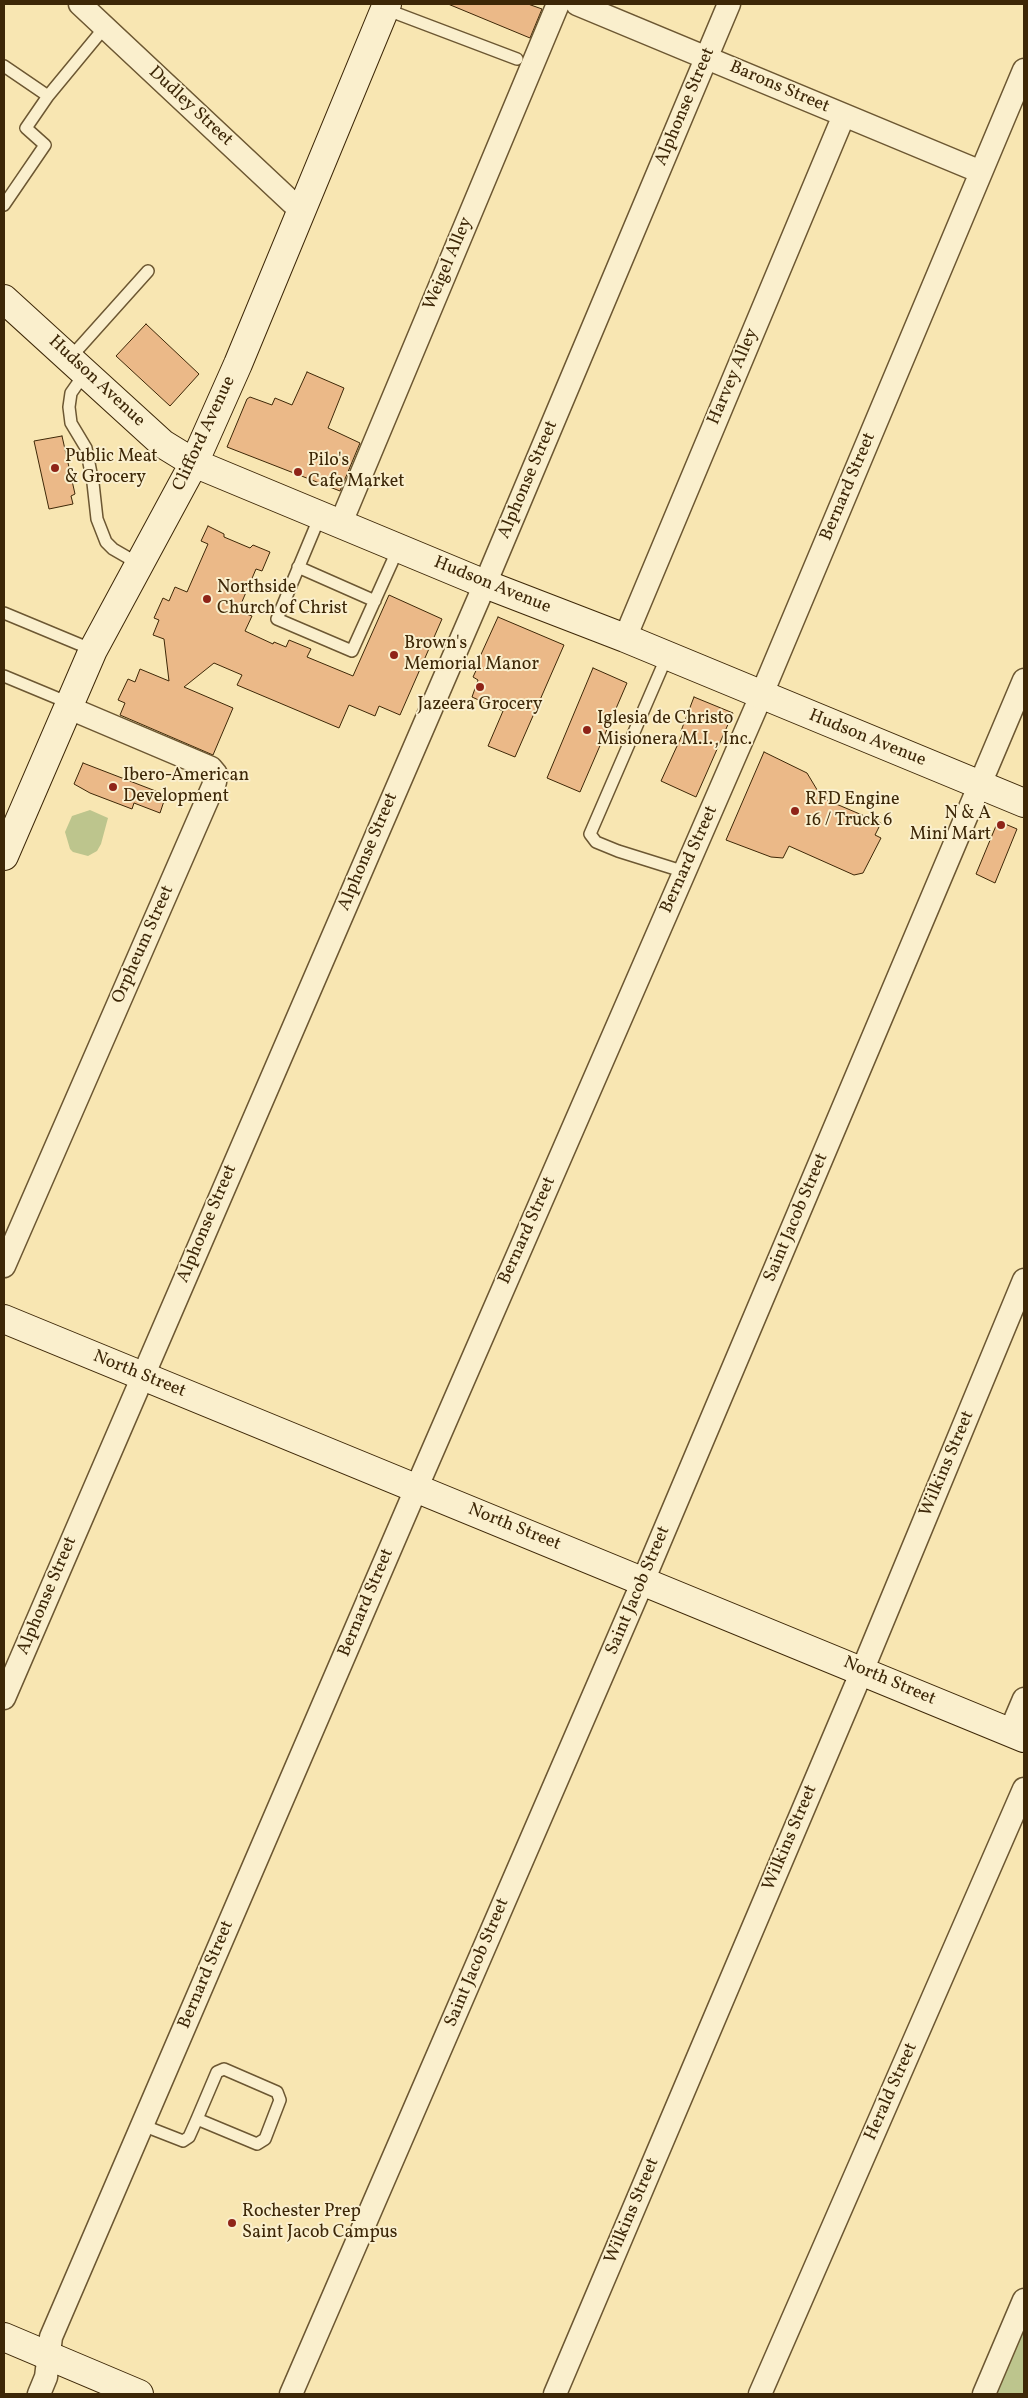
<!DOCTYPE html>
<style>
body{margin:0}
#map{position:relative;width:1028px;height:2398px;overflow:hidden;background:#f8e6b2;font-family:Vollkorn,serif}
canvas{display:block}
.frame{position:absolute;inset:0;border:5px solid #3d2707;pointer-events:none}
</style>
<div id="map">
<canvas width="1028" height="2398"></canvas>
<div class="frame"></div>
</div>
<script>
const ctx = document.querySelector('canvas').getContext('2d');
ctx.lineJoin = 'round';
function paint(path, color) { ctx.fillStyle = color; ctx.fill(path, 'evenodd'); }
const shape = rows => new Path2D(rows.map(r => 'M' + r).join(''));
function strokePath(path, color, width, dash) { ctx.strokeStyle = color; ctx.lineWidth = width; ctx.lineCap = dash ? 'butt' : 'round'; ctx.setLineDash(dash || []); ctx.stroke(path); }
function write(font, color, halo, rows, align = 'center') {
  ctx.font = font + ' Vollkorn,serif'; ctx.lineWidth = 4; ctx.setLineDash([]); ctx.textBaseline = 'middle'; ctx.strokeStyle = halo; ctx.fillStyle = color; for (const [text, x, y, turn = 0] of rows) {
    ctx.save(); ctx.translate(x, y); ctx.rotate((+turn || 0) * Math.PI / 180); ctx.textAlign = isNaN(turn) ? turn : align; if (halo) ctx.strokeText(text, 0, 0); ctx.fillText(text, 0, 0); ctx.restore();
  }
}
const green = shape([
 [90,810,108,818,101,844,97,851,88,856,73,852,70,849,65,832,72,816],
 [1024,2329,1024,2394,996,2394]
]);
const building = shape([
 [448,4,528,4,542,9,530,38,448,4],
 [146,324,199,374,170,406,116,356,146,324],
 [307,372,344,388,328,428,360,443,340,491,227,447,247,399,250,397,272,405,275,398,292,405,307,372],
 [62,436,75,494,71,496,73,504,49,509,34,441,62,436],
 [208,526,224,534,224,537,250,548,253,545,270,552,262,571,256,569,238,611,252,616,245,631,273,644,274,642,286,647,289,640,311,649,307,657,353,676,389,595,442,619,400,715,379,706,375,716,349,705,339,728,237,685,242,675,214,663,184,687,233,708,213,755,120,715,125,703,118,700,128,679,135,682,140,669,169,681,164,639,153,635,159,620,154,618,163,598,169,601,175,587,187,592,208,544,201,541,208,526],
 [498,617,564,645,515,757,488,746,503,711,472,697,478,680,473,677,480,662,478,661,498,617],
 [593,668,627,683,580,792,547,778,593,668],
 [694,697,733,713,696,797,661,781,683,733,681,731,694,697],
 [764,752,807,773,822,798,881,823,875,835,881,838,863,873,854,875,789,846,783,858,771,857,726,840,764,752],
 [83,763,166,795,160,813,134,803,132,809,90,793,74,784,83,763],
 [998,821,1017,829,995,883,976,874,998,821]
]);
const lane = shape([
 [385,9,517,59],
 [4,66,48,96],
 [4,205,45,145,26,128,48,96,105,27],
 [70,358,148,271],
 [85,373,71,393,69,407,71,423,86,448,93,483,97,519,106,542,113,549,139,564],
 [320,516,277,619,352,651,398,549],
 [298,567,375,601],
 [4,613,93,650],
 [667,656,590,834,596,842,618,851,685,872],
 [4,676,69,703],
 [142,2125,183,2141,189,2137,197,2119,217,2072,224,2069,277,2092,280,2100,265,2139,257,2144,197,2119]
]);
const street = shape([
 [80,4,301,211],
 [577,4,981,172],
 [340,525,558,4],
 [625,638,844,115],
 [4,1266,215,782,216,774,211,768,67,707],
 [4,1698,485,584,729,4],
 [1010,1732,1024,1699],
 [39,2394,46,2377,51,2337,416,1489,761,696,1024,70],
 [291,2394,643,1581,1024,680],
 [555,2394,862,1671,1024,1280],
 [760,2394,1024,1789],
 [984,2394,1024,2300]
]);
const secondary = shape([
 [4,299,163,444,194,463,485,584,625,638,1024,803],
 [4,856,93,650,194,463,238,364,387,4],
 [4,1319,1024,1738],
 [4,2337,139,2394]
]);
const markers = [
 [55,468,5,"#8f2418"],
 [298,472,5,"#8f2418"],
 [207,599,5,"#8f2418"],
 [394,655,5,"#8f2418"],
 [480,687,5,"#8f2418"],
 [587,730,5,"#8f2418"],
 [113,787,5,"#8f2418"],
 [795,811,5,"#8f2418"],
 [1001,825,5,"#8f2418"],
 [232,2223,5,"#8f2418"]
];
const streetNames = [
 ["Barons Street",779,88,23],
 ["Dudley Street",190,107,43],
 ["Alphonse Street",686,107,-67],
 ["Weigel Alley",449,264,-67],
 ["Harvey Alley",734,377,-67],
 ["Hudson Avenue",96,382,43],
 ["Clifford Avenue",205,434,-65],
 ["Alphonse Street",529,480,-67],
 ["Bernard Street",849,487,-67],
 ["Hudson Avenue",492,586,22],
 ["Hudson Avenue",867,739,22],
 ["Alphonse Street",369,852,-67],
 ["Bernard Street",690,860,-66],
 ["Orpheum Street",144,945,-66],
 ["Saint Jacob Street",797,1218,-67],
 ["Alphonse Street",208,1224,-67],
 ["Bernard Street",528,1231,-66],
 ["North Street",139,1375,22],
 ["Wilkins Street",948,1464,-67],
 ["North Street",514,1528,22],
 ["Saint Jacob Street",639,1591,-67],
 ["Alphonse Street",48,1596,-67],
 ["Bernard Street",367,1603,-67],
 ["North Street",889,1682,23],
 ["Wilkins Street",791,1838,-67],
 ["Saint Jacob Street",478,1963,-67],
 ["Bernard Street",207,1975,-67],
 ["Herald Street",892,2092,-66],
 ["Wilkins Street",633,2211,-67]
];
const poiNames = [
 ["Public Meat",65,458],
 ["& Grocery",65,479],
 ["Pilo's",308,462],
 ["Cafe Market",308,483],
 ["Northside",217,589],
 ["Church of Christ",217,610],
 ["Brown's",404,645],
 ["Memorial Manor",404,666],
 ["Jazeera Grocery",480,706,"center"],
 ["Iglesia de Christo",597,720],
 ["Misionera M.I., Inc.",597,741],
 ["Ibero-American",123,777],
 ["Development",123,798],
 ["RFD Engine",805,801],
 ["16 / Truck 6",805,822],
 ["N & A",991,815,"right"],
 ["Mini Mart",991,836,"right"],
 ["Rochester Prep",242,2213],
 ["Saint Jacob Campus",242,2234]
];
paint(green, '#bdc58d');
paint(building, '#ebb988');
strokePath(building, '#3d2707', 1);
strokePath(lane, '#6c5732', 14);
strokePath(street, '#6c5732', 25);
strokePath(secondary, '#3d2707', 30);
strokePath(lane, '#faefcd', 11);
strokePath(street, '#faefcd', 22);
strokePath(secondary, '#faefcd', 28);
for (const [x, y, r, color] of markers) { const dot = new Path2D(); dot.arc(x, y, r, 0, 2 * Math.PI); ctx.fillStyle = color; ctx.fill(dot); strokePath(dot, '#faefcd', 2); }
write('18px', '#3d2707', '#faefcd', streetNames);
write('18px', '#3d2707', '#faefcd', poiNames, 'left');
</script>
